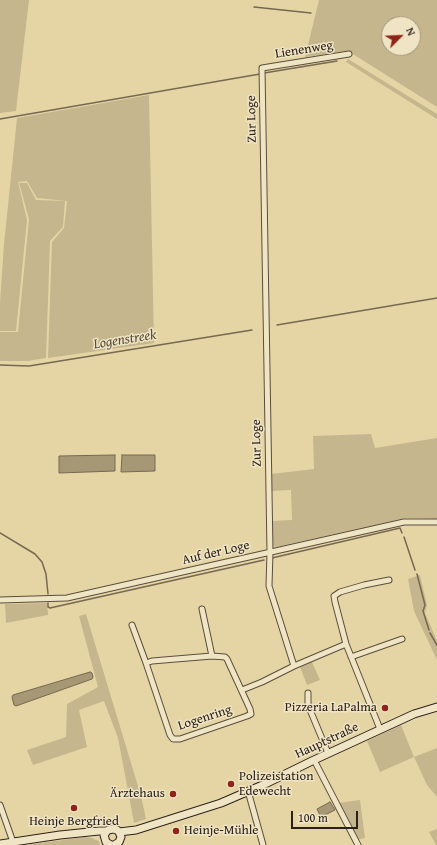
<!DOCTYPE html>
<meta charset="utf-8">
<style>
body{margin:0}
#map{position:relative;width:437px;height:845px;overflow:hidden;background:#e6d5a4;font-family:"Gentium Book Plus",serif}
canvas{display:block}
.north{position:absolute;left:381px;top:16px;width:40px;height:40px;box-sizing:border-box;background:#efe4c4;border:1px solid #a19680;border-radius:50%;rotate:66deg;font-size:11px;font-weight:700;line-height:16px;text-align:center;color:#2c211a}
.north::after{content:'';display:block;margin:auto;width:14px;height:18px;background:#8f2418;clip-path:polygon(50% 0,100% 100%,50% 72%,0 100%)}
.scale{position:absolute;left:291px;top:811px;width:67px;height:18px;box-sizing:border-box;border:2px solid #2c211a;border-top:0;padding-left:5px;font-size:12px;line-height:14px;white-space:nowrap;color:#2c211a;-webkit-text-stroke:3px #efe4c4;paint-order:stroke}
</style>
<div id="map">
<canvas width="437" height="845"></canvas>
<div class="north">N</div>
<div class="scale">100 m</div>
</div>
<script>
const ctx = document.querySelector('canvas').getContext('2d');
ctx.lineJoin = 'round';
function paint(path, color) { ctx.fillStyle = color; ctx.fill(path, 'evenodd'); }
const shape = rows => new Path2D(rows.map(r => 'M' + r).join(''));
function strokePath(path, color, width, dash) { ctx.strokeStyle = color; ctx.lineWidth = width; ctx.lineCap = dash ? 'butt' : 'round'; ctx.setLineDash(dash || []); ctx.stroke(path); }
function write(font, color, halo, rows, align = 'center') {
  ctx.font = font + ' "Gentium Book Plus",serif'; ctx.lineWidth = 3; ctx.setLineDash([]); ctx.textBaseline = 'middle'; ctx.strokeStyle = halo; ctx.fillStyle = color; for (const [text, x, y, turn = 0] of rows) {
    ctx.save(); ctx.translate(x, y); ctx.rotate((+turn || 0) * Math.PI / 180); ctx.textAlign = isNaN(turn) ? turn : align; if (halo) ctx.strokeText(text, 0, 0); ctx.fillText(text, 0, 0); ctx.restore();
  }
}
const green = shape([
 [0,0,29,0,16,111,0,113],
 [319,0,437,0,437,107,348,51,305,57],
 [389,24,413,24,413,48,389,48],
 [348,59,437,114,437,119,346,62],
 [149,95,154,343,48,358,52,242,64,228,67,201,37,198,27,181,18,182,27,220,16,331,0,331,0,302,4,244,17,118],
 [19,183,27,183,36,200,65,201,63,227,50,241,46,358,28,361,0,361,0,332,18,332,29,219],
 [371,434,375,448,437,438,437,519,406,518,276,547,273,546,272,521,292,520,291,490,271,491,271,474,314,469,313,436],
 [420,575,427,605,425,613,437,641,437,660,414,611,408,579],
 [47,603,48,615,6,623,5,604],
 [86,614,141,796,146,819,134,823,118,738,104,701,79,710,87,747,33,765,27,750,66,737,67,704,98,687,79,616],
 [312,662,320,680,307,685,300,667],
 [401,725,414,757,437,748,437,797,427,785,414,757,380,772,367,741],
 [360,800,365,838,357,840,338,803],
 [437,829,437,845,436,845,429,832],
 [85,837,92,838,96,840,99,841,100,845,26,845]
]);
const water = shape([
 [115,455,115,471,59,473,59,456,115,455],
 [122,455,155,455,155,471,121,472,122,455],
 [90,672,92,673,93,677,92,679,16,706,14,705,12,697,13,695,90,672],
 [330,802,335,810,321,817,317,809,330,802]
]);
const stream = shape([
 [254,7,311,13],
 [264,73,337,61],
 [0,119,260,74],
 [277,325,437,298],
 [0,365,29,366,252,330],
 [0,533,35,554,42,562,46,574,48,594],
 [404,537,415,570],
 [272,558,400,528,402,533],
 [417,574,425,605,423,611,429,630],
 [48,603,48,607,50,608,264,560],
 [430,633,437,645]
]);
const street = shape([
 [0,600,67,598,404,522,437,522],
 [202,609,212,656],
 [132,625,146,663],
 [346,644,335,602,334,596,340,592,364,585,389,580],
 [212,656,225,657,227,659,250,709,251,714,247,716,180,739,173,739,170,735,146,663,152,661,212,656],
 [351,657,402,639],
 [294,666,269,586,270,552,262,68,349,54],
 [242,690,262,682,294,666,346,644,380,729],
 [308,693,308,705,328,753],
 [314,760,358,845],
 [248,791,263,845],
 [0,805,13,842]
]);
const secondary = shape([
 [119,832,136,830,221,803,265,784,314,760,414,714,437,707],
 [0,844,60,835,99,831,106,831],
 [111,845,106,842,104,835,108,830,113,829,117,830,119,832,121,837,119,842,114,845]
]);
const markers = [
 [385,708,4,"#8f2418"],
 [231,784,4,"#8f2418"],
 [173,794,4,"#8f2418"],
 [74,808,4,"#8f2418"],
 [176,831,4,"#8f2418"]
];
const streetNames = [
 ["Lienenweg",304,50,-9],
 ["Zur Loge",252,119,-91],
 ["Zur Loge",257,443,-91],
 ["Auf der Loge",216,553,-13],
 ["Logenring",205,718,-18],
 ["Hauptstraße",327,741,-25]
];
const poiNames = [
 ["Pizzeria LaPalma",377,708],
 ["Polizeistation",239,777,"left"],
 ["Edewecht",239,792,"left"],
 ["Ärztehaus",165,794],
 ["Heinje Bergfried",74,822,"center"],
 ["Heinje-Mühle",184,831,"left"]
];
const waterNames = [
 ["Logenstreek",125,340,-9]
];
paint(green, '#c6b68d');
paint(water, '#a79875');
strokePath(water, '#766851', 1);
strokePath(stream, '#766851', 1.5);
strokePath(street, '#5a4e3c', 7);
strokePath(secondary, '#2c211a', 9);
strokePath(street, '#efe4c4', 5);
strokePath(secondary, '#efe4c4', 7);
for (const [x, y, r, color] of markers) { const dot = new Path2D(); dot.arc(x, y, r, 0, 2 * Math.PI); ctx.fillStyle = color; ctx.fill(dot); strokePath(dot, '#efe4c4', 1.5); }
write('13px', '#2c211a', '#efe4c4', streetNames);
write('13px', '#2c211a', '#efe4c4', poiNames, 'right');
write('italic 14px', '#574b3a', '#efe4c4', waterNames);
</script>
